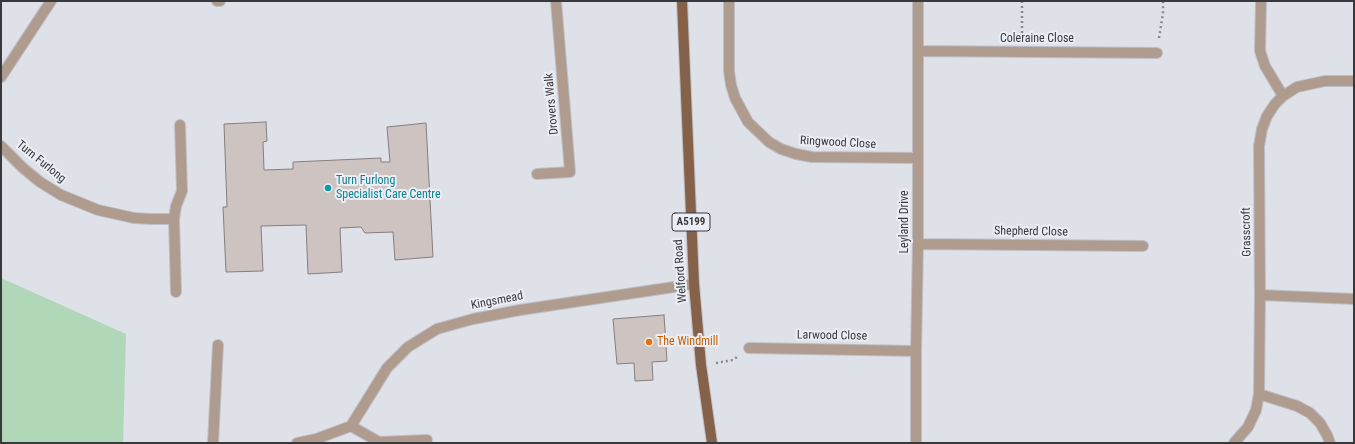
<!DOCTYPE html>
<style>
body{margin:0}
#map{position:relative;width:1355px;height:444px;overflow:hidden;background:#dfe1e8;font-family:"Roboto Condensed",sans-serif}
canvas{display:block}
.frame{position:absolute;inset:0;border:2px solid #38393c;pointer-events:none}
</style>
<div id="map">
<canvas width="1355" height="444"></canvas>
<div class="frame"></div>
</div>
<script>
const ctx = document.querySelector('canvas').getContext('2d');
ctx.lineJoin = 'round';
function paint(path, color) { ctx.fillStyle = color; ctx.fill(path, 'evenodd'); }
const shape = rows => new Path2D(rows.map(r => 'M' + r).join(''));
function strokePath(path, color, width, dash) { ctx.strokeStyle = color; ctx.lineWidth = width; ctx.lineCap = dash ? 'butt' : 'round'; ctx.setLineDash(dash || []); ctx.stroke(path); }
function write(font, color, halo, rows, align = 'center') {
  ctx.font = font + ' "Roboto Condensed",sans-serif'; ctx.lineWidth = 4; ctx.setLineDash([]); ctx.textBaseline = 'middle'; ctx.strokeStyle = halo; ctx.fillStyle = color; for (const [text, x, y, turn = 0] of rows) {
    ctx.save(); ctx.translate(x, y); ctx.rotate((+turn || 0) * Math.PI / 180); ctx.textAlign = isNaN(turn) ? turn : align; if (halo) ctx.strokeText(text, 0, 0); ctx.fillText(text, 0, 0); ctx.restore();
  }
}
const green = shape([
 [1,278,126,334,123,443,1,443]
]);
const building = shape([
 [266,122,267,141,263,142,264,170,293,169,293,162,381,158,381,162,390,162,387,127,426,123,433,257,395,260,393,232,365,233,361,227,340,228,342,272,308,274,306,225,261,226,263,271,226,272,223,207,227,207,224,124,266,122],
 [664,315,667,361,652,362,653,380,635,381,634,363,617,364,613,319,664,315]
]);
const path = shape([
 [1022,1,1022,36],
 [1159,38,1163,13,1163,1],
 [716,363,733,360,737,357]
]);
const lane = shape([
 [134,218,151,219,174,219],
 [176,292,174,219,176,206,182,191,180,125]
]);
const street = shape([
 [217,1,220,1],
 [729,1,729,71,731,85,735,98,748,122,769,142,781,149,796,154,812,157,918,158],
 [1261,1,1260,51,1265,66,1283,96],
 [918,51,1157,53],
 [1,77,51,1],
 [1,146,23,168,40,182,61,195,98,210,134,218],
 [537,174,570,172,556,1],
 [918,244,1143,246],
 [1260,295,1354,299],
 [749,348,916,351],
 [1259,394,1297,406,1310,413,1320,423,1327,435,1330,443],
 [351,426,379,442,427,440],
 [213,443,218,345],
 [297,443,316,439,351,426,387,368,408,347,437,329,473,319,520,310,694,284],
 [916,443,916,351,918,244,918,1],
 [1234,443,1248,427,1256,410,1259,394,1260,295,1259,146,1262,129,1267,116,1275,104,1283,96,1297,87,1325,81,1354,81]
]);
const primary = shape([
 [682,1,694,284,701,365,712,443]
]);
const markers = [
 [328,188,4,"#0f9aa8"],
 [649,342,4,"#e8710a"]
];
const shields = [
 [691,222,38]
];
const shieldNames = [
 ["A5199",691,222]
];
const streetNames = [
 ["Coleraine Close",1037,39],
 ["Drovers Walk",552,104,-95],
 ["Ringwood Close",838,143,3],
 ["Turn Furlong",41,162,39],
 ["Leyland Drive",905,222,-90],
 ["Shepherd Close",1031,232,1],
 ["Grasscroft",1247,232,-91],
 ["Welford Road",681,271,-94],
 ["Kingsmead",497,301,-11],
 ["Larwood Close",832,336,1]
];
const cultureNames = [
 ["Turn Furlong",336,181],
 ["Specialist Care Centre",336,195]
];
const foodNames = [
 ["The Windmill",657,342]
];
paint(green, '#b0d7b7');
paint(building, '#cdc4c2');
strokePath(building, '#867d7c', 1);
strokePath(lane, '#bebfc6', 12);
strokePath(street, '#bebfc6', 12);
strokePath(primary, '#bebfc6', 12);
strokePath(path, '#898a8f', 2.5, [2, 3]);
strokePath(lane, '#b09b8f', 10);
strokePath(street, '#b09b8f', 10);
strokePath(primary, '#85614a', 10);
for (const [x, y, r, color] of markers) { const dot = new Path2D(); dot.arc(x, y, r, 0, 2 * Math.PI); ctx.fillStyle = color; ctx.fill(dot); strokePath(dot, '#eceef6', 1.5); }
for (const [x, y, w] of shields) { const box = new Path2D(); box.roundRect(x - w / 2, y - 9, w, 18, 3); ctx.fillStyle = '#eceef6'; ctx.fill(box); strokePath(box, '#38393c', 1); }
write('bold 11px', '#38393c', null, shieldNames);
write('12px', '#38393c', '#eceef6', streetNames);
write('12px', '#0d838f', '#eceef6', cultureNames, 'left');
write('12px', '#c56008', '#eceef6', foodNames, 'left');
</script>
